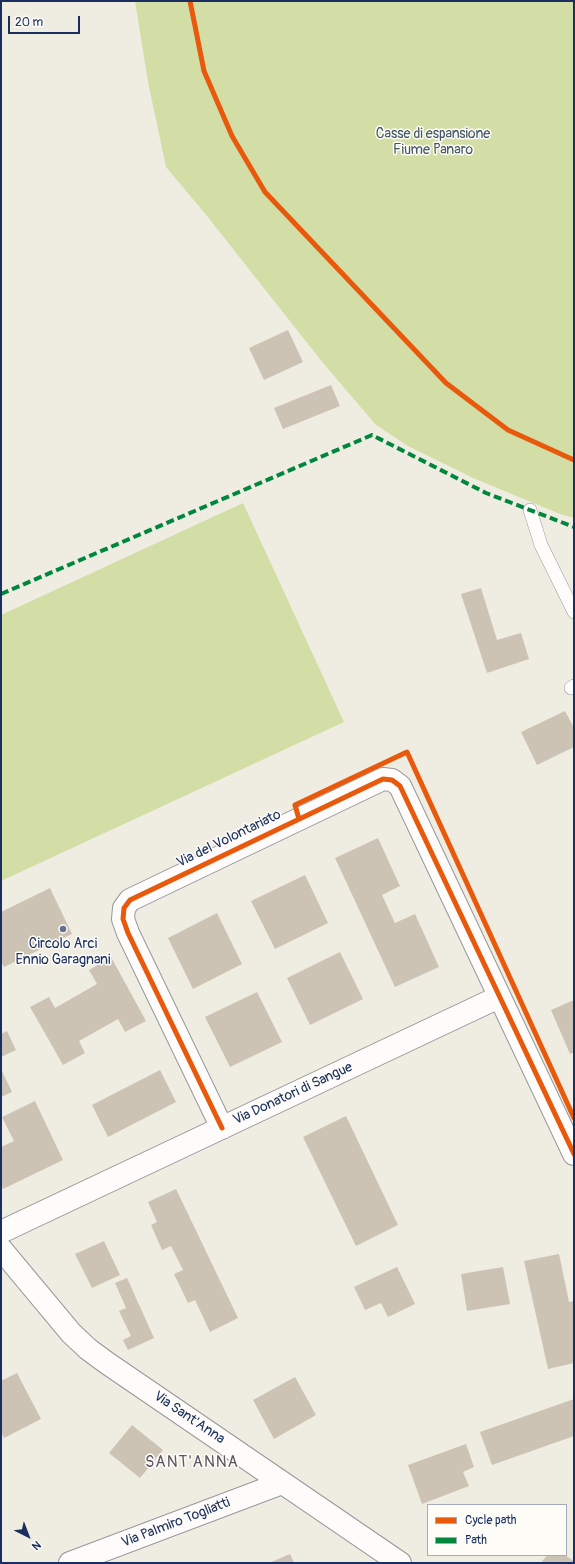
<!DOCTYPE html>
<style>
body{margin:0}
#map{position:relative;width:575px;height:1564px;overflow:hidden;background:#efece2;font-family:Pangolin,sans-serif}
canvas{display:block}
.frame{position:absolute;inset:0;border:2px solid #1b2f5e;pointer-events:none}
.legend{position:absolute;left:427px;top:1504px;width:140px;height:52px;box-sizing:border-box;background:#fdfcf7;border:1px solid #a3aaba;margin:0;padding:5px 7px;list-style:none;font-size:12px;color:#1b2f5e}
.legend li{display:flex;align-items:center;gap:8px;height:20px}
.legend b{width:20px;border:1px solid #a3aaba}
.north{position:absolute;left:8px;top:1516px;width:40px;height:40px;-webkit-text-stroke:3px #fdfcf7;paint-order:stroke;rotate:138deg;font-size:11px;font-weight:700;line-height:16px;text-align:center;color:#1b2f5e}
.north::after{content:'';display:block;margin:auto;width:14px;height:18px;background:#1b2f5e;clip-path:polygon(50% 0,100% 100%,50% 72%,0 100%)}
.scale{position:absolute;left:8px;top:16px;width:72px;height:18px;box-sizing:border-box;border:2px solid #1b2f5e;border-top:0;padding-left:5px;font-size:12px;line-height:14px;white-space:nowrap;color:#1b2f5e;-webkit-text-stroke:3px #fdfcf7;paint-order:stroke}
</style>
<div id="map">
<canvas width="575" height="1564"></canvas>
<div class="frame"></div>
<ul class="legend">
<li><b style="height:5px;background:#e8590c"></b>Cycle path</li>
<li><b style="height:5px;background:#00873e"></b>Path</li>
</ul>
<div class="north">N</div>
<div class="scale">20 m</div>
</div>
<script>
const ctx = document.querySelector('canvas').getContext('2d');
ctx.lineJoin = 'round';
function paint(path, color) { ctx.fillStyle = color; ctx.fill(path, 'evenodd'); }
const shape = rows => new Path2D(rows.map(r => 'M' + r).join(''));
function strokePath(path, color, width, dash) { ctx.strokeStyle = color; ctx.lineWidth = width; ctx.lineCap = dash ? 'butt' : 'round'; ctx.setLineDash(dash || []); ctx.stroke(path); }
function write(font, color, halo, rows, align = 'center') {
  ctx.font = font + ' Pangolin,sans-serif'; ctx.lineWidth = 3; ctx.setLineDash([]); ctx.textBaseline = 'middle'; ctx.strokeStyle = halo; ctx.fillStyle = color; for (const [text, x, y, turn = 0] of rows) {
    ctx.save(); ctx.translate(x, y); ctx.rotate((+turn || 0) * Math.PI / 180); ctx.textAlign = isNaN(turn) ? turn : align; if (halo) ctx.strokeText(text, 0, 0); ctx.fillText(text, 0, 0); ctx.restore();
  }
}
const green = shape([
 [135,1,574,1,574,518,560,514,473,478,408,446,376,425,323,363,207,216,166,167,148,82],
 [243,503,344,722,1,881,1,615]
]);
const building = shape([
 [288,330,303,362,264,380,249,348],
 [331,385,340,406,283,429,274,408],
 [481,588,497,640,521,633,529,659,487,673,461,594],
 [565,711,574,728,574,747,537,765,521,732],
 [378,838,400,886,382,895,395,923,415,914,439,967,395,987,335,858],
 [305,875,328,923,275,949,251,901],
 [50,888,72,934,4,967,1,962,1,912],
 [217,913,242,964,193,989,168,938],
 [340,952,363,999,310,1025,287,978],
 [111,957,146,1021,125,1032,118,1019,79,1041,85,1053,63,1065,30,1007,49,997,55,1008,97,984,89,970],
 [257,992,282,1042,230,1067,205,1017],
 [574,1000,574,1052,570,1054,551,1010],
 [7,1031,16,1050,1,1057,1,1034],
 [1,1069,12,1092,1,1097],
 [160,1070,176,1102,108,1137,92,1105],
 [35,1101,63,1160,3,1189,1,1184,1,1147,14,1141,2,1117],
 [346,1116,398,1225,356,1246,303,1137],
 [176,1189,238,1318,210,1332,195,1300,188,1303,174,1274,183,1270,171,1246,162,1250,151,1225,157,1222,148,1202],
 [104,1241,120,1275,92,1288,75,1254],
 [559,1254,569,1302,574,1301,574,1363,548,1369,524,1261],
 [397,1267,415,1304,388,1317,381,1303,365,1310,354,1287],
 [503,1267,510,1304,467,1311,461,1274],
 [127,1278,154,1338,128,1350,123,1340,131,1336,119,1311,126,1308,115,1283],
 [17,1373,41,1419,4,1438,1,1432,1,1381],
 [295,1377,316,1415,274,1439,253,1400],
 [574,1399,574,1436,492,1465,480,1432],
 [132,1425,163,1450,140,1478,109,1453],
 [466,1444,474,1467,463,1472,469,1486,422,1504,408,1465],
 [290,1554,294,1563,269,1563],
 [547,1555,565,1555,574,1561,574,1563,541,1563]
]);
const service = shape([
 [530,510,541,545,574,612],
 [571,688,574,686]
]);
const minor = shape([
 [222,1128,128,933,123,919,124,908,130,900,383,779,392,780,400,786,574,1154],
 [1,1232,499,997],
 [1,1249,71,1333,88,1349,107,1363,400,1563],
 [70,1563,282,1483]
]);
const quiet = shape([
 [1,594,372,435,486,493,574,527]
]);
const cycleway = shape([
 [190,1,204,71,232,136,265,192,446,383,508,430,574,460],
 [299,819,295,805,407,752,574,1118],
 [222,1128,128,933,123,919,124,908,130,900,383,779,392,780,400,786,574,1154]
]);
const markers = [
 [63,929,4,"#65718c"]
];
const parkNames = [
 ["Casse di espansione",433,134],
 ["Fiume Panaro",433,150]
];
const streetNames = [
 ["Via del Volontariato",229,839,-26],
 ["Via Donatori di Sangue",293,1094,-25],
 ["Via Sant'Anna",189,1418,34],
 ["Via Palmiro Togliatti",176,1523,-21]
];
const poiNames = [
 ["Circolo Arci",63,944],
 ["Ennio Garagnani",63,960]
];
const quarterNames = [
 ["SANT'ANNA",192,1463]
];
paint(green, '#d3dea7');
paint(building, '#cdc3b5');
strokePath(service, '#96989a', 14);
strokePath(minor, '#96989a', 24);
strokePath(service, '#fdfcfb', 13);
strokePath(minor, '#fdfcfb', 22);
strokePath(quiet, '#00873e', 4, [8, 4]);
strokePath(cycleway, '#e8590c', 5);
for (const [x, y, r, color] of markers) { const dot = new Path2D(); dot.arc(x, y, r, 0, 2 * Math.PI); ctx.fillStyle = color; ctx.fill(dot); strokePath(dot, '#fdfcf7', 1.5); }
write('14px', '#435864', '#fdfcf7', parkNames);
write('14px', '#1b2f5e', '#fdfcf7', streetNames);
write('14px', '#1b2f5e', '#fdfcf7', poiNames);
ctx.letterSpacing = '1px';
write('16px', '#5b5864', '#fdfcf7', quarterNames);
ctx.letterSpacing = '0px';
</script>
